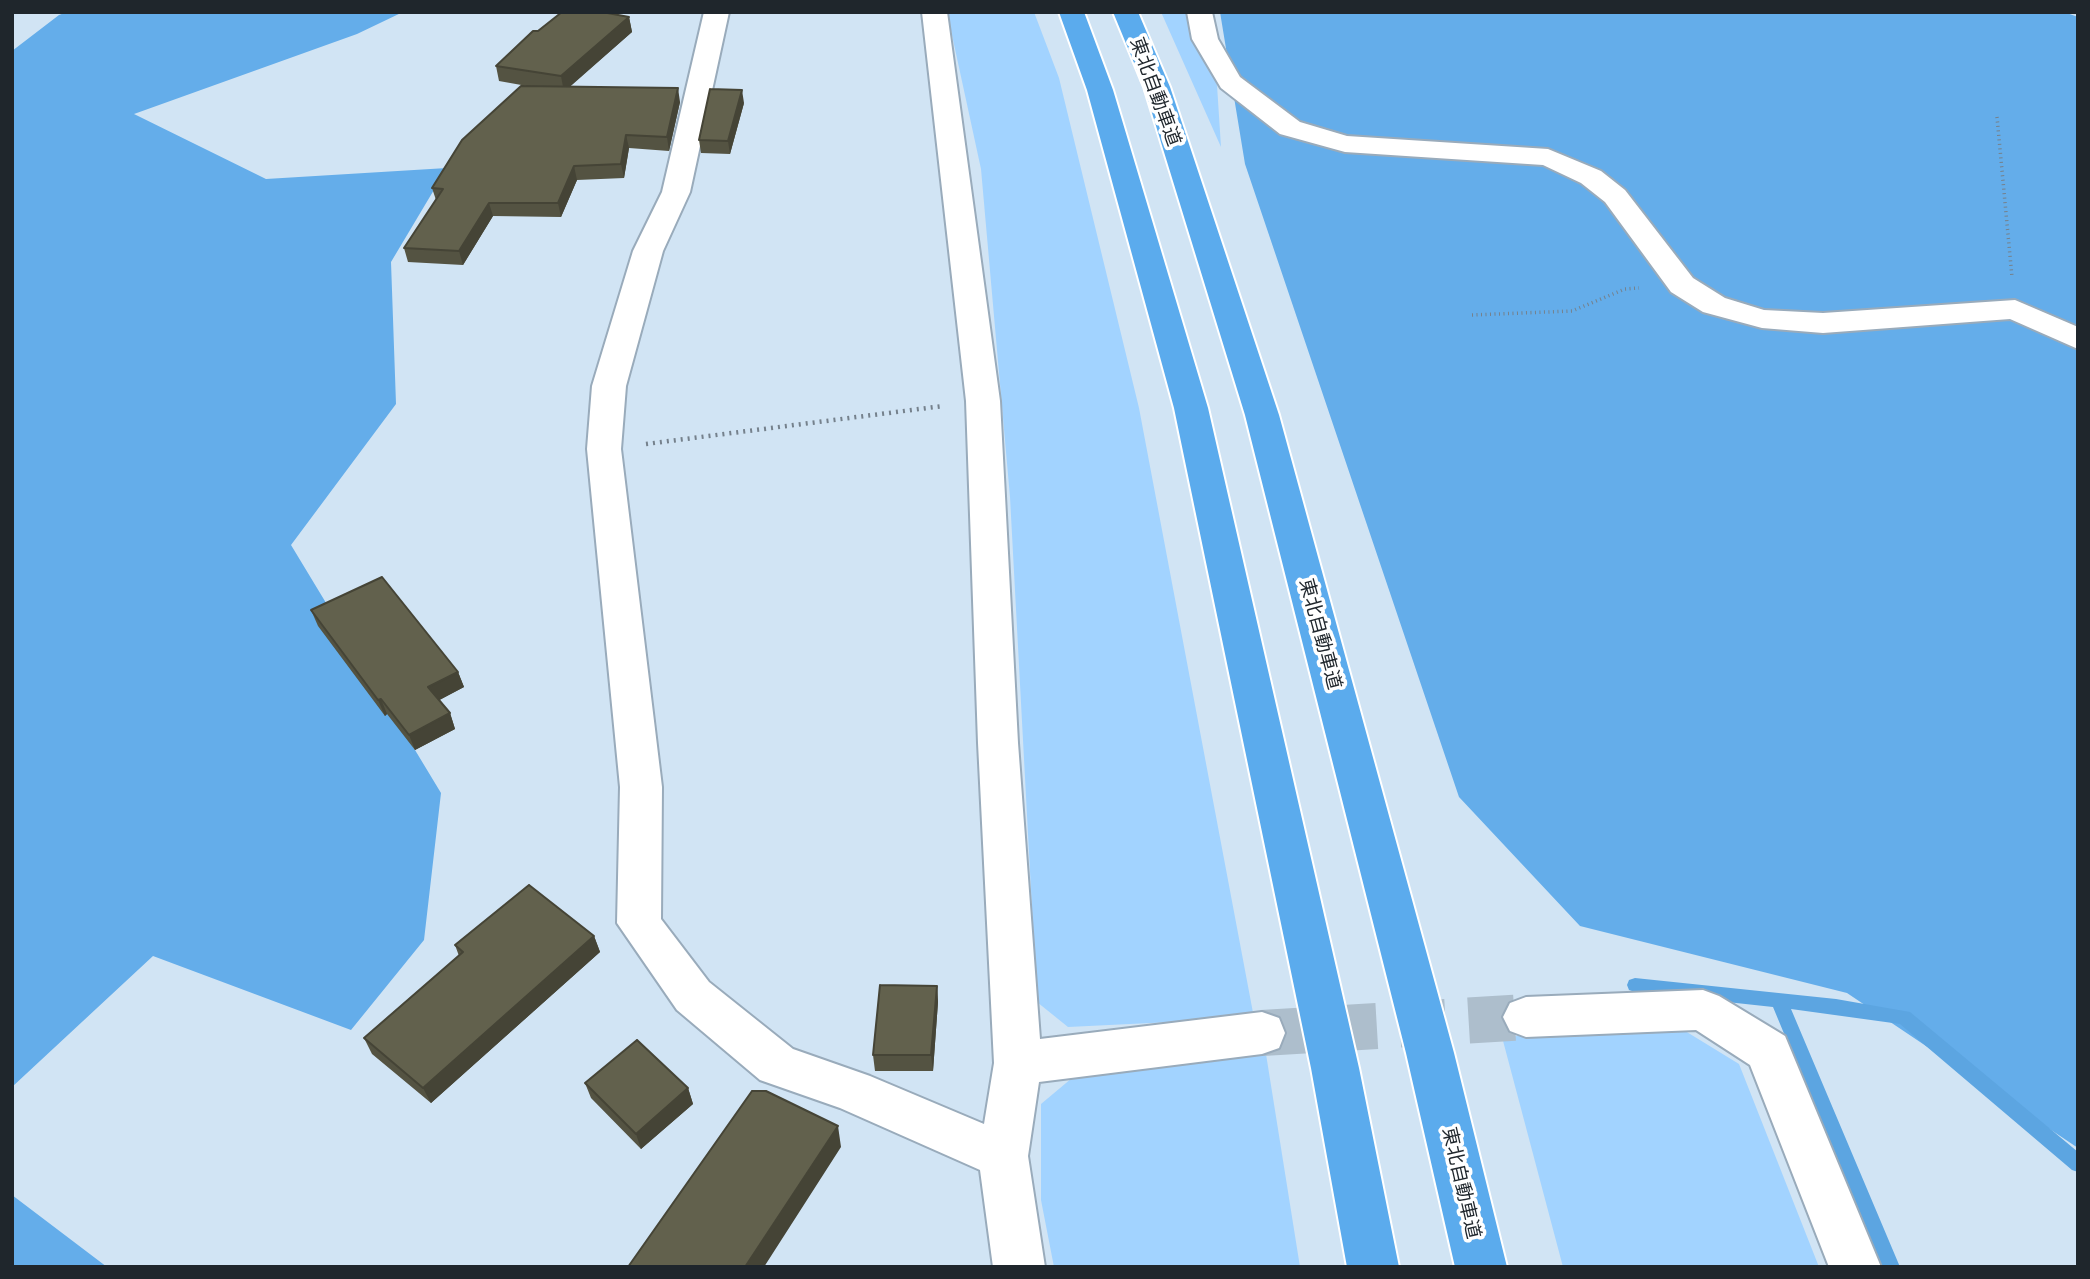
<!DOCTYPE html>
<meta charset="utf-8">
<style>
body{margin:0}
#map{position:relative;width:2090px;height:1279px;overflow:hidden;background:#d1e4f4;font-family:Cabin,sans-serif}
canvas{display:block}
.frame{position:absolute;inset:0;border:14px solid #1f262c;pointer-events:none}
</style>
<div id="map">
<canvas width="2090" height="1279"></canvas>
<div class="frame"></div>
</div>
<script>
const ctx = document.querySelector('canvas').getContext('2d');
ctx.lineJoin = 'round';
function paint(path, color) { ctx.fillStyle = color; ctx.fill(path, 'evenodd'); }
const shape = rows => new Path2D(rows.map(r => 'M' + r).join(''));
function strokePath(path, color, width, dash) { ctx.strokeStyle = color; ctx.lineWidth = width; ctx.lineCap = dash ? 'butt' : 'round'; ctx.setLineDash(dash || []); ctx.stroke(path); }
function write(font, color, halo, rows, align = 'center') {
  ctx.font = font + ' Cabin,"Noto Sans JP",sans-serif'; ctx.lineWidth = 7; ctx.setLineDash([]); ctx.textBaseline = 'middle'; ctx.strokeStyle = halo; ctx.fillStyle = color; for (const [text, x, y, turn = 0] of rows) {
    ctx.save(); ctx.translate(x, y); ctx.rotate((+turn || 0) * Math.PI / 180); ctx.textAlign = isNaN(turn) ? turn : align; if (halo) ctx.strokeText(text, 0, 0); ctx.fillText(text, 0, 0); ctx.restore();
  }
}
const green = shape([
 [947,12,1034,12,1059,78,1139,408,1254,1018,1068,1027,1037,1002,1010,497,981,169],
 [1161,12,1189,12,1217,85,1221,147],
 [1677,1026,1739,1064,1819,1267,1563,1267,1502,1037],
 [1266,1054,1300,1267,1054,1267,1041,1200,1041,1104,1078,1073]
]);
const forest = shape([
 [67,12,403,12,357,34,134,114,266,179,447,168,391,262,396,404,291,545,441,793,424,940,351,1030,153,956,12,1087,12,51,59,15],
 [1220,12,2064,12,2078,17,2078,1148,1847,993,1580,926,1459,797,1245,164],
 [12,1195,107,1267,12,1267]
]);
const stream = shape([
 [1635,978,1836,999,1910,1012,2078,1152,2078,1172,2072,1170,1900,1024,1791,1009,1900,1267,1881,1267,1773,1007,1635,992,1629,990,1627,985,1629,980,1635,978]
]);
const streetTunnel = shape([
 [1262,1033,1526,1017]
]);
const pathFar1 = shape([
 [1997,117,2012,277],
 [1472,315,1572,311,1625,289,1639,288]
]);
const path = shape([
 [646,444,943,406]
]);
const street = shape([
 [704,12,729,12,690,192,663,251,626,386,621,449,662,787,661,919,709,982,793,1049,870,1076,984,1124,994,1063,978,743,966,401,922,12,947,12,1000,401,1018,743,1040,1039,1262,1012,1279,1018,1285,1033,1279,1048,1262,1054,1039,1082,1028,1156,1045,1267,993,1267,980,1170,840,1108,760,1080,677,1010,617,923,620,787,587,449,592,386,633,251,662,192,704,12],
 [1187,12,1212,12,1218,39,1240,77,1300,122,1347,136,1548,149,1601,171,1625,190,1693,278,1725,298,1764,310,1823,313,2015,300,2078,327,2078,349,2010,319,1823,333,1762,328,1703,312,1671,292,1605,202,1581,183,1543,165,1345,152,1280,134,1221,88,1192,39,1187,12],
 [1703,990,1719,996,1785,1036,1881,1267,1829,1267,1750,1065,1696,1030,1526,1037,1510,1031,1503,1017,1510,1003,1526,997,1703,990]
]);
const highway = shape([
 [1059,12,1084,12,1113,90,1208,408,1359,1068,1399,1267,1347,1267,1311,1068,1174,408,1087,90,1059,12],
 [1113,12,1138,12,1170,87,1279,415,1454,1053,1507,1267,1455,1267,1406,1053,1245,415,1144,87,1113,12]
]);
const wall = shape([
 [629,17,632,32,570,86,680,102,669,151,629,148,624,178,577,180,561,217,493,216,463,265,408,262,404,248,436,200,432,188,527,86,499,81,496,66,538,31],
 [744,103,730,154,701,153,699,140],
 [311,610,458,672,464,687,439,700,450,713,455,729,415,750,387,714,385,716,318,626],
 [594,936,600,952,431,1103,372,1054,364,1038,459,956,455,945],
 [937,986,938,1002,933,1071,875,1071,873,1055],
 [585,1083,688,1088,693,1104,641,1149,591,1098]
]);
const shadedWall = shape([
 [629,17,632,32,564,92,561,76],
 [678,88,680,102,669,151,667,137],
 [742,90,744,103,730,154,728,141],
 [626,135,629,148,624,178,621,164],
 [574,166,577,180,561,217,558,203],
 [489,203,493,216,463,265,459,251],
 [458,672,464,687,434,703,428,687],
 [381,699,387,714,385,716,378,700],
 [450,713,455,729,415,750,409,735],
 [594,936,600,952,431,1103,423,1088],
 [937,986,938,1002,933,1071,931,1055],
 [688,1088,693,1104,641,1149,636,1134],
 [838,1126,841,1147,764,1267,745,1267]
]);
const building = shape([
 [562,12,602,12,629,17,561,76,496,66,533,31,538,31,562,12],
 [521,86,678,88,667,137,626,135,621,164,574,166,558,203,489,203,459,251,404,248,443,189,432,188,462,140,521,86],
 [710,89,742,90,728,141,699,140,710,89],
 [382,577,458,672,428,687,450,713,409,735,381,699,378,700,311,610,382,577],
 [529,885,594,936,423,1088,364,1038,463,952,455,945,529,885],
 [880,985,937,986,931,1055,873,1055,880,985],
 [637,1040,688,1088,636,1134,585,1083,637,1040],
 [752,1091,766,1091,838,1126,745,1267,628,1267,752,1091]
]);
const streetNames = [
 ["東北自動車道",1155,92,70],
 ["東北自動車道",1320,634,75],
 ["東北自動車道",1461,1183,77]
];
paint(green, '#a2d3ff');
paint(forest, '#64adea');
paint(stream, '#5ca5e1');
strokePath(streetTunnel, '#adbecc', 46, [46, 23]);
strokePath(street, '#99abbb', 4);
strokePath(highway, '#fff', 4);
strokePath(pathFar1, '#75818c', 3.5, [1, 3.5]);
strokePath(path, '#75818c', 4.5, [2, 5]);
paint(street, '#fff');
paint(highway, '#5babed');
paint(wall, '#545342');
paint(shadedWall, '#454436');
paint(building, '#62614d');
strokePath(building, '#454436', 2);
write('19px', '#1f262c', '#fff', streetNames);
</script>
